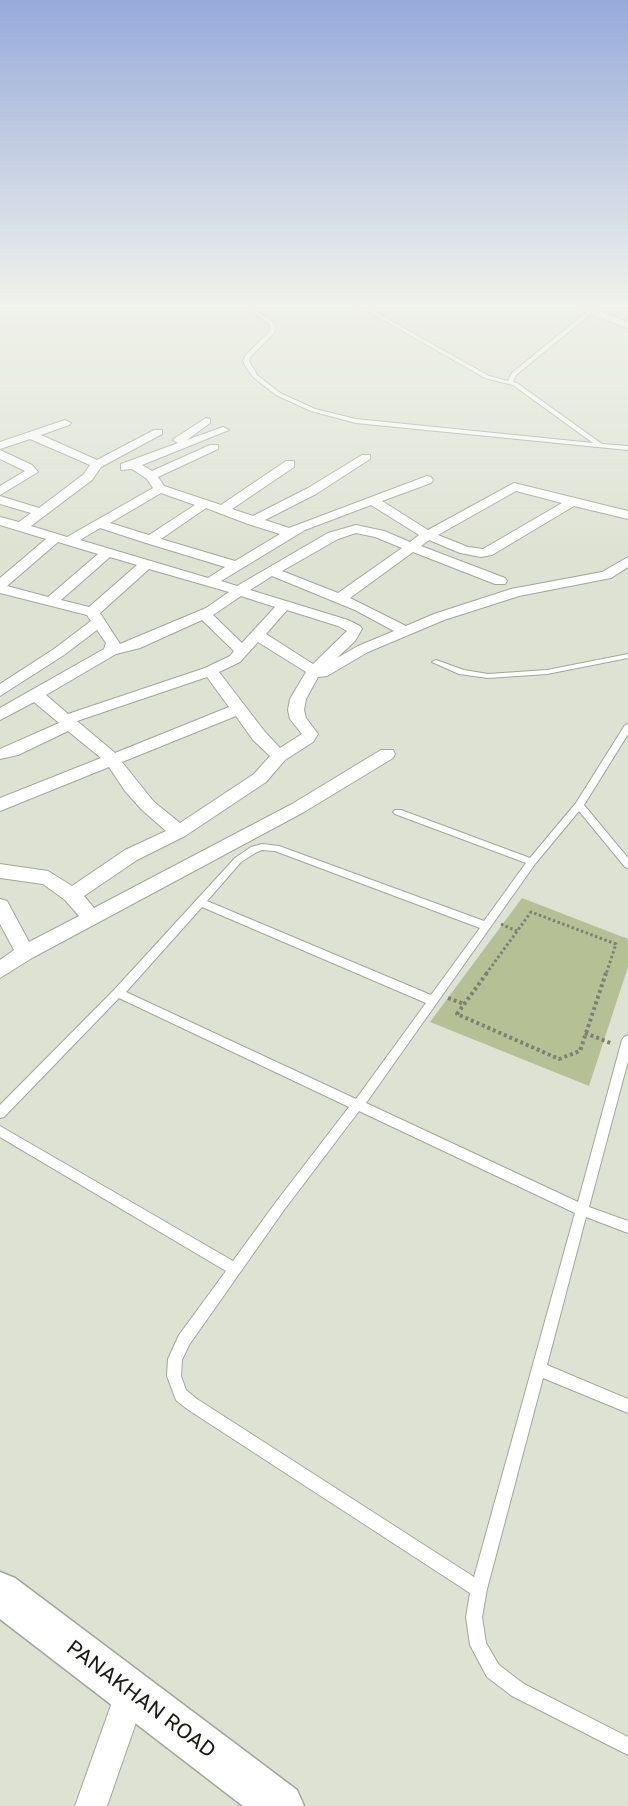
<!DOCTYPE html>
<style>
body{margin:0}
canvas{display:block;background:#dee2d3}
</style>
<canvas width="628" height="1806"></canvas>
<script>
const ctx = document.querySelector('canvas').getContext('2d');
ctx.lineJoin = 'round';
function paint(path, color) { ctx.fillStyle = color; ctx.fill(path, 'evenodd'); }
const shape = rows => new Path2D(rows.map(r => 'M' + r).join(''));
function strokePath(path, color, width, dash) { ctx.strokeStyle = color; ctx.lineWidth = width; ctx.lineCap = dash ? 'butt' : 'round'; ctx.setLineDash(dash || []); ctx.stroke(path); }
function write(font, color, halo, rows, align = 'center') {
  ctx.font = font + ' "Golos Text",sans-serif'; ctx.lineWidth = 4.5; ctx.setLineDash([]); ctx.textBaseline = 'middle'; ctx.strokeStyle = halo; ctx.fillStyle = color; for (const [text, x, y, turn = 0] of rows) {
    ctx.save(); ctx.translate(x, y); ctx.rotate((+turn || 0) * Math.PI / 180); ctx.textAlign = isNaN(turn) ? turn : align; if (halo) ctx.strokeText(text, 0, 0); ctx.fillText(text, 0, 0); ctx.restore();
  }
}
const green = shape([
 [522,898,628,939,628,967,589,1086,430,1022]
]);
const pathFar1 = shape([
 [501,924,517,931],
 [486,974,531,912,616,944,606,974]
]);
const path = shape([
 [487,973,457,1014,559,1059,580,1051,606,973],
 [448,998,464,1004],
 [585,1033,613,1044]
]);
const lane = shape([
 [240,302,245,302,276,325,274,333,251,356,249,361,257,375,280,393,315,409,356,419,593,443,513,385,485,378,352,302,357,302,489,376,508,381,512,373,589,310,593,310,593,312,516,375,513,382,517,383,602,444,628,446,628,450,356,423,311,411,276,395,253,377,246,367,243,361,246,355,269,332,270,325,240,302],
 [628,654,628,658,547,674,488,678,459,674,432,662,436,660,464,670,488,674,547,670,628,654],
 [628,724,628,734,584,805,628,858,628,868,625,867,579,811,535,864,366,1103,578,1202,622,1040,624,1037,628,1035,628,1061,589,1207,628,1221,628,1233,586,1217,547,1365,628,1399,628,1413,543,1378,487,1589,482,1617,486,1643,499,1665,524,1684,628,1737,628,1755,512,1696,487,1677,470,1645,466,1617,470,1593,187,1409,176,1400,167,1376,168,1359,179,1335,226,1271,0,1137,0,1126,233,1261,276,1202,349,1107,119,998,4,1117,0,1118,0,1105,114,990,235,858,251,847,262,844,279,846,484,921,526,863,395,814,393,812,395,810,401,810,530,858,576,803,625,725,628,724],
 [262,850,275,851,480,928,431,995,207,901,241,862,257,852,262,850],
 [202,907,426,1003,356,1099,126,992,202,907],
 [359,1111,575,1213,474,1577,197,1399,186,1390,181,1376,182,1360,189,1345,284,1210,359,1111]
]);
const street = shape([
 [572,302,583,302,594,309,628,322,628,328,588,313,572,302],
 [206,418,210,419,210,423,187,440,223,427,229,430,142,465,152,471,210,445,218,445,218,449,158,477,164,486,221,505,286,461,294,461,294,467,232,509,253,516,308,488,362,455,370,455,370,459,316,494,265,520,289,528,427,476,431,477,433,480,431,483,382,501,428,530,514,483,628,511,628,519,574,506,492,555,481,557,460,553,429,540,421,546,505,578,507,581,505,584,495,584,413,552,350,598,406,626,434,614,511,589,602,572,628,557,628,567,611,578,519,596,444,620,368,652,327,676,318,677,306,699,304,710,306,718,318,734,313,742,285,760,266,782,185,836,137,860,84,896,94,908,292,804,381,750,393,750,395,754,393,758,304,812,32,958,0,978,0,960,14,950,0,924,0,899,7,901,29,942,79,916,65,900,43,884,0,878,0,864,48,871,72,886,125,850,166,831,142,810,125,791,109,767,0,811,0,798,101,758,68,731,18,755,0,759,0,749,59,723,34,702,0,720,0,708,104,649,106,643,97,630,64,655,0,696,0,684,54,649,91,621,87,615,0,593,0,578,46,539,0,525,0,517,19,522,31,513,0,504,0,496,39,508,84,474,90,465,30,439,0,449,0,442,65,420,71,423,69,425,41,435,97,460,154,430,162,430,162,434,101,467,92,480,31,526,67,537,153,488,147,479,132,469,121,470,121,464,178,443,173,440,175,438,206,418],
 [516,491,562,503,483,549,468,547,438,535,516,491],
 [161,493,195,505,149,535,110,523,161,493],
 [371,505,419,535,410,542,384,531,356,525,328,533,237,586,221,581,305,530,371,505],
 [206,508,248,524,280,534,235,561,161,539,206,508],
 [100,528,146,543,225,567,208,578,80,540,100,528],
 [356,533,375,537,402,548,338,593,282,571,338,539,356,533],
 [58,542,98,554,48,597,7,586,58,542],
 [110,557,137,565,89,607,61,600,110,557],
 [149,569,229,592,206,608,120,644,100,613,149,569],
 [272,576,355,610,394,631,358,646,337,658,355,641,362,629,360,626,348,620,250,590,272,576],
 [241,596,275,607,242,643,213,615,241,596],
 [287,610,338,626,347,631,313,664,266,634,287,610],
 [202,620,234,651,230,656,205,668,68,714,46,695,116,654,140,648,202,620],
 [258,642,306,672,290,699,288,710,290,719,302,734,280,748,265,732,219,672,240,662,258,642],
 [207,677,229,707,115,753,77,721,207,677],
 [236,716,253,740,270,756,254,774,180,823,154,802,122,762,236,716],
 [0,450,32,465,38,472,0,495,0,486,25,471,0,459,0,450],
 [131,1675,142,1680,147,1691,107,1806,75,1806,120,1680,131,1675]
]);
const secondary = shape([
 [0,1572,15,1578,297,1790,304,1806,243,1806,0,1619,0,1572]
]);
const nearStreetnames = [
 ["PANAKHAN ROAD",141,1699,37]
];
paint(green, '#b5c195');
strokePath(lane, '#a2a698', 2);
strokePath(street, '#a2a698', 2);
strokePath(secondary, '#a2a698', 3);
strokePath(pathFar1, '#7d8075', 3, [2.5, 2.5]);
strokePath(path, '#7d8075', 4, [3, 3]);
paint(lane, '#fff');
paint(street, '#fff');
paint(secondary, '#fff');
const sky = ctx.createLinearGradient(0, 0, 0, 554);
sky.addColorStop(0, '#97aad9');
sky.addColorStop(0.55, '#f0f2eb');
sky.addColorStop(1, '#f0f2eb00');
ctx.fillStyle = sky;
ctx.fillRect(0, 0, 628, 554);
write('21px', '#191b15', '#fff', nearStreetnames);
</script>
